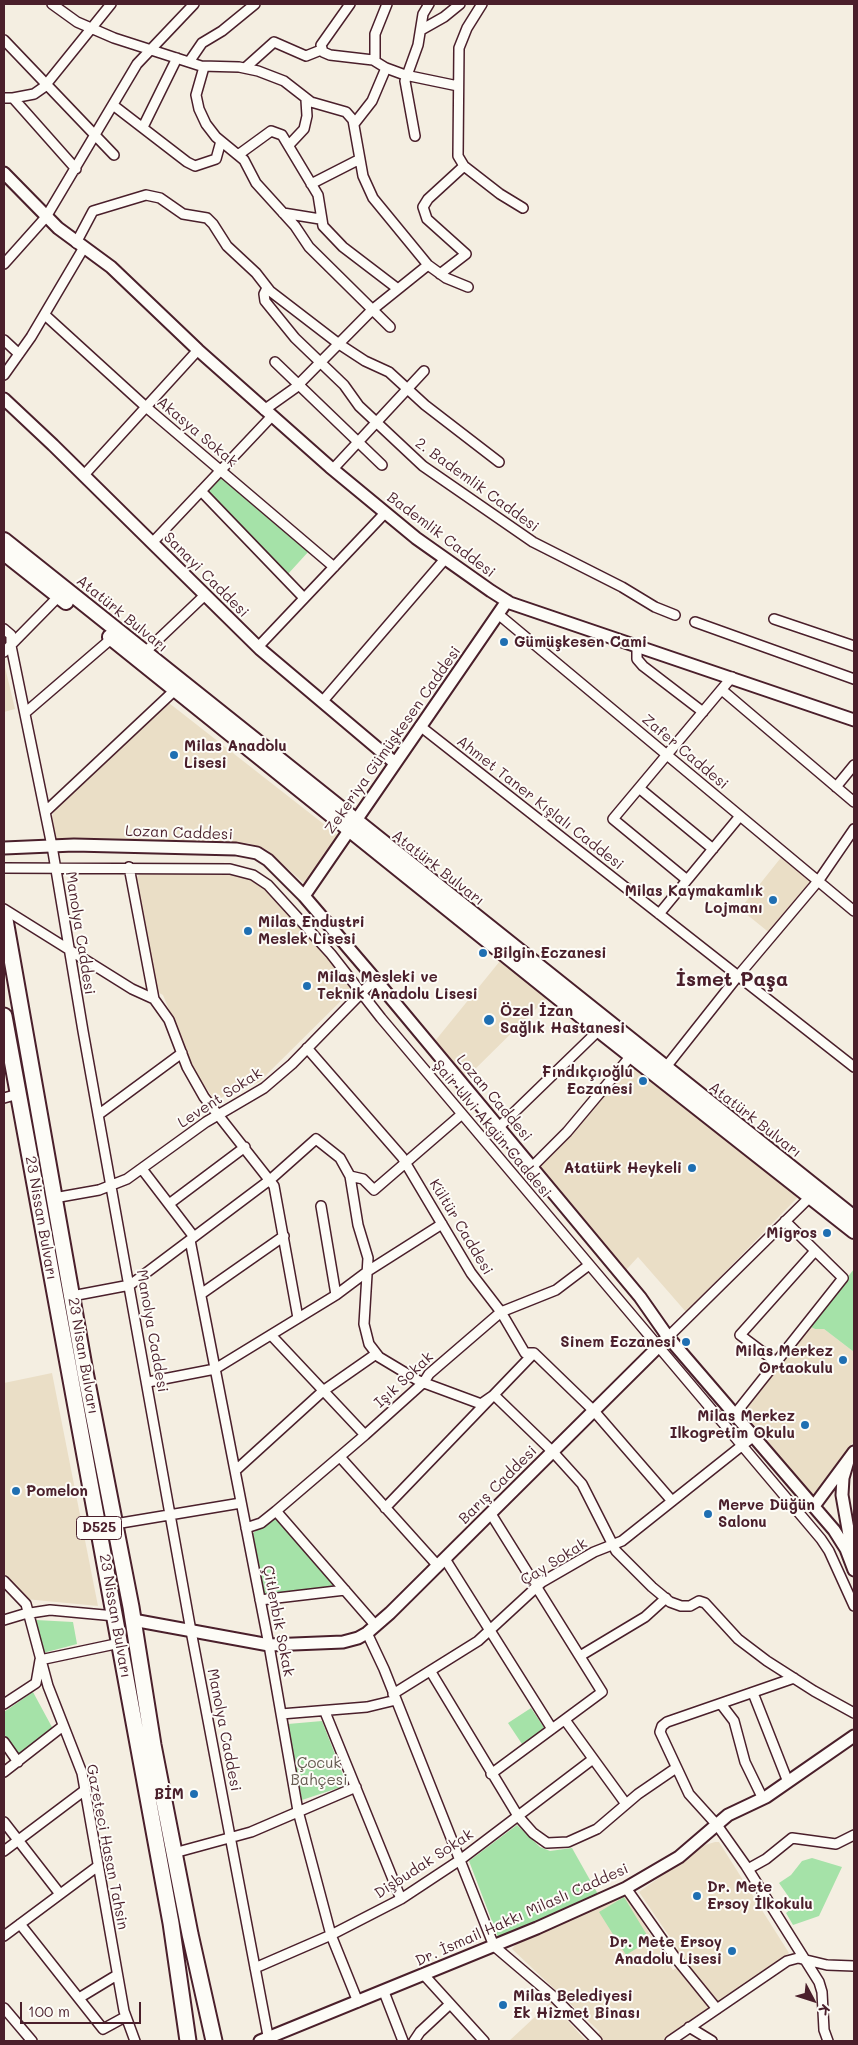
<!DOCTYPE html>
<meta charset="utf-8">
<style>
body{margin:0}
#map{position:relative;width:858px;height:2045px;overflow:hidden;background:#f4eee1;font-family:Mali,sans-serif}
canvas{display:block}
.frame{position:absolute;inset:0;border:5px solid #4a1f2b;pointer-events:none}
.north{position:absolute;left:788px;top:1975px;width:50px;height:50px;-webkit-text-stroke:4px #fdfcf7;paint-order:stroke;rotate:130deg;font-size:14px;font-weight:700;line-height:20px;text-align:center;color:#4a1f2b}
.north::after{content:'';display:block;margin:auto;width:18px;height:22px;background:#4a1f2b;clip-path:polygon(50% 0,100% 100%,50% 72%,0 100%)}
.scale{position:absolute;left:20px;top:2002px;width:121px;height:22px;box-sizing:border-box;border:2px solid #4a1f2b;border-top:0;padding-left:6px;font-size:15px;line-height:18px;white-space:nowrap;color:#4a1f2b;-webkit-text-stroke:4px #fdfcf7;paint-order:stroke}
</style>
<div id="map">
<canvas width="858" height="2045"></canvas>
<div class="frame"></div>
<div class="north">K</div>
<div class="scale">100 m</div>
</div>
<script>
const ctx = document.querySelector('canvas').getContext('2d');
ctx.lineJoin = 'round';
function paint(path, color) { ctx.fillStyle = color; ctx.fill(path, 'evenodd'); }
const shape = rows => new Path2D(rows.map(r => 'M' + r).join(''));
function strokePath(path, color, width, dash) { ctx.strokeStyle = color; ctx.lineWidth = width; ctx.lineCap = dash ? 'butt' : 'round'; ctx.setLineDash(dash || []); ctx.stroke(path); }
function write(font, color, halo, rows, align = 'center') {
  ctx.font = font + ' Mali,sans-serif'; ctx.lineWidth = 4; ctx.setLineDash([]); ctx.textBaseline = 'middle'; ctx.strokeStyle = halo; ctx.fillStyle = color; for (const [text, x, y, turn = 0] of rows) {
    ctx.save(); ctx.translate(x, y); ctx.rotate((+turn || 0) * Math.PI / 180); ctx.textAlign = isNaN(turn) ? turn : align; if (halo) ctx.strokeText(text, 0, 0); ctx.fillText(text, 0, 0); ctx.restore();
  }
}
const built = shape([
 [4,663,15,709,4,712],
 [169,703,339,836,306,885,267,850,248,843,56,840,52,816,57,806],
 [783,855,815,880,771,934,740,909],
 [142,872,224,873,248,877,266,888,275,898,344,975,353,989,259,1082,215,1100,195,1073,163,995,157,992,134,880],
 [500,961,547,998,466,1078,435,1041],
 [631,1063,799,1196,686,1312,638,1257,626,1270,540,1165,577,1128],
 [809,1326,815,1329,824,1329,854,1352,854,1441,813,1496,742,1410],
 [52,1373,98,1606,25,1599,4,1577,4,1383],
 [715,1842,719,1842,789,1953,717,2004,675,1953,678,1949,639,1892,705,1845],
 [625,1895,673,1970,678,1967,711,2006,665,2041,602,2041,597,2035,600,2032,512,1949,516,1944],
 [551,2002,586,2041,509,2041]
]);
const green = shape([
 [220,477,309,551,288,574,207,491],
 [854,1269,854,1352,824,1329,815,1329,809,1326],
 [275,1517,335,1586,264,1595,253,1533],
 [36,1620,73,1622,77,1644,43,1653],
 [33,1692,53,1729,19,1755,4,1734,4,1712],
 [531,1708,545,1729,522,1744,508,1723],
 [322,1721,347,1785,302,1800,288,1724],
 [517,1825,540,1847,550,1851,572,1848,599,1896,498,1937,469,1861],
 [812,1858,842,1867,819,1916,793,1925,786,1913,795,1906,779,1883,791,1875,802,1861],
 [624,1897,650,1940,626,1955,599,1912]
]);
const minor = shape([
 [52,4,77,22,114,38,201,66,239,67,258,71,284,81,311,102,346,112,353,120,363,176,373,198,428,265,446,278,468,287],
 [350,4,321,45,323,52,330,55,373,60,386,68,405,75,458,86],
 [482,4,467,28,459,48,458,156,464,166,500,194,523,208],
 [421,30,444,17,460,4],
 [4,40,114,155],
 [375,61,375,34,387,4],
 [189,62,202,43,222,31,255,4],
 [204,67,196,95,199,109,206,124,216,137,244,160,256,183,295,226,309,247,390,327],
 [245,68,274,42,306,56,321,50],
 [4,98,13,98,76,169],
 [13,98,34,94,44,87,111,4],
 [113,105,187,162,195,166,216,159,221,141],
 [354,124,372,101,386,68],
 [143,127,177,58],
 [415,136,405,81,418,45,423,14,429,4],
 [289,145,304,129,307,116,306,100],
 [238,155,271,131,282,135,318,195,323,226,343,247,398,289],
 [311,184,360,159],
 [283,213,320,219],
 [76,243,93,211,146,195,160,198,183,214,207,218,213,224,227,246,256,273,270,291,339,344,365,361,389,372,425,405,499,462],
 [4,264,46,217,137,64,194,4],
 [440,274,466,254,427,219,423,207,428,199,464,166],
 [267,288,264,294,265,301,295,338,344,385,359,406,423,466,533,542,622,587,655,607,675,615],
 [45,315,146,407,334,567],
 [4,340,19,354],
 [275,362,382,465],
 [4,375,31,337,83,249],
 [264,410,295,388,372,310,428,265],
 [333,469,424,371],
 [84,475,198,350],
 [201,491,304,598],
 [152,543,272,416],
 [498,614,854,911],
 [774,619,854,646],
 [695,622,854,679],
 [4,629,11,635,11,646,52,846,83,1031,191,1631,269,2041],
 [637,646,637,659,643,666,703,712],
 [258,647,385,513],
 [4,652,59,596],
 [144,653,205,595],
 [722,690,854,802],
 [322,702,445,559],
 [25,713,111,639],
 [420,726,854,1067],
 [836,787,854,765],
 [639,788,713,849],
 [45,812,175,690],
 [129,867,154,999,169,1020,187,1067,204,1097,274,1186,298,1318],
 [4,868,230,869,253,875,268,885,331,954,381,1018,821,1539,829,1551,854,1606],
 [687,880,613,819,732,677],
 [4,909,132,989,154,999],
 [659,914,740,816],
 [307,1048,402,1157,471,1273,501,1312,525,1353,534,1353,594,1411,672,1501],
 [662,1072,738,976,819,880,854,829],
 [4,1098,18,1094],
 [98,1115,182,1053],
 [499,1127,599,1030],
 [532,1167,567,1132,635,1051],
 [142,1169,194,1237],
 [350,1176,363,1179,374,1190,462,1114],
 [54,1198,99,1190,127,1179,206,1122,264,1088,292,1064,375,979],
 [169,1204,245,1147],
 [321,1206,336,1295],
 [190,1240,269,1645,298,1811,331,1935,358,2002],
 [201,1294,284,1236],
 [72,1296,130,1285,271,1179,316,1139,340,1158,350,1176,358,1225,368,1258,364,1324,369,1344,379,1357,419,1381,481,1404,494,1395,553,1452,582,1484,616,1551,652,1587,670,1602,681,1606,690,1606,699,1601,705,1603,738,1639,767,1661,814,1691,854,1713],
 [271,1335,365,1435],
 [668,1337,814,1193],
 [776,1362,740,1335,815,1251],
 [148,1382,215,1369,336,1295,368,1271,442,1224],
 [735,1414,843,1278,785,1221],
 [340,1457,438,1566],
 [235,1471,323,1391,376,1354],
 [385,1508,534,1353],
 [276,1511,376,1626],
 [115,1524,241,1503],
 [246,1528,261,1523,276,1511,365,1435,424,1382,429,1374,501,1312,556,1290,589,1265],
 [445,1559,552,1729],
 [4,1581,26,1604,48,1686,82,1773,124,2011,135,2041],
 [260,1600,345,1590],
 [4,1620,24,1614,50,1610,115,1616],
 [367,1633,384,1669,494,1946,554,1997,597,2041],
 [580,1656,645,1617,666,1598],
 [431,1672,518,1816,533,1833,547,1843,568,1842,597,1829,638,1794,676,1768],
 [794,1678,667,1722,662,1726,660,1732,689,1794,717,1825,746,1866,819,1982,822,1992,824,2030,828,2041],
 [753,1693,788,1782],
 [393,1694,478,1641,542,1582,594,1552,622,1541,754,1436],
 [4,1704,36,1683,40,1660,120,1643],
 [721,1704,734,1721,745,1762,763,1799],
 [325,1712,401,1899],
 [281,1714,367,1707,396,1700],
 [565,1720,626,1804],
 [4,1742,18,1762],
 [4,1772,63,1726],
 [491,1774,602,1692,491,1514],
 [4,1822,60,1894],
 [4,1851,85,1790],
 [174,1853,251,1832,356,1787],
 [748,1869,766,1859,792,1838,836,1844,854,1835],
 [626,1888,674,1956,717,2009],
 [20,1924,103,2029,125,2017],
 [4,1936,98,1866],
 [255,1968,331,1935,401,1899,460,1860,593,1759],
 [424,1975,484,2041],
 [384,1992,403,2041],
 [79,1998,117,1975],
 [4,2008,32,2041],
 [689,2027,712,2041],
 [414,2041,420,2032,450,2004],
 [670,2041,787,1961,798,1958,827,1965,854,1966]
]);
const tertiary = shape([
 [4,173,58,228,111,267,198,350,330,467,416,538,491,591,510,603,854,720],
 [4,399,53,445,260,649,395,763],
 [4,848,74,845,236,849,257,853,268,860,304,896,375,979,640,1297,668,1337,834,1530,846,1549,854,1570],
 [304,896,507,601],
 [848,1461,843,1478,842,1495,852,1552],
 [814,1506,854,1452],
 [133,1620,269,1645,343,1642,358,1638,367,1633,390,1613,668,1337],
 [260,2041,537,1928,626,1888,679,1857,728,1815,766,1797,854,1736]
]);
const secondary = shape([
 [4,540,854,1218],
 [4,553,66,602],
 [110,637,599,1030,854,1231]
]);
const trunk = shape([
 [4,914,85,1372,131,1607,153,1745,190,1934,214,2041],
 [4,1016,171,1923,188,2041]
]);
const markers = [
 [504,642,5,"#1f6fb2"],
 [174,755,5,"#1f6fb2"],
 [773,900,5,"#1f6fb2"],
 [248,931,5,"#1f6fb2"],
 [483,953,5,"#1f6fb2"],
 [307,986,5,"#1f6fb2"],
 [489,1020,6,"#1f6fb2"],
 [643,1081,5,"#1f6fb2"],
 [692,1168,5,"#1f6fb2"],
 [827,1233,5,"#1f6fb2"],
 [686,1342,5,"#1f6fb2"],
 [843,1360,5,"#1f6fb2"],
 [805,1425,5,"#1f6fb2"],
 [16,1491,5,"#1f6fb2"],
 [708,1514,5,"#1f6fb2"],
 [194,1794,5,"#1f6fb2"],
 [697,1896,5,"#1f6fb2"],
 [732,1951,5,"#1f6fb2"],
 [503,2005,5,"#1f6fb2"]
];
const shields = [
 [99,1528,45]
];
const shieldNames = [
 ["D525",99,1528]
];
const streetNames = [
 ["Akasya Sokak",197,432,40],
 ["2. Bademlik Caddesi",477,485,36],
 ["Bademlik Caddesi",441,535,37],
 ["Sanayi Caddesi",206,575,45],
 ["Atatürk Bulvarı",122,614,39],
 ["Zekeriya Gümüşkesen Caddesi",393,740,-55],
 ["Zafer Caddesi",685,752,40],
 ["Ahmet Taner Kışlalı Caddesi",540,803,38],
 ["Lozan Caddesi",179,833,2],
 ["Atatürk Bulvarı",438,868,38],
 ["Manolya Caddesi",80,933,81],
 ["Levent Sokak",220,1098,-33],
 ["Lozan Caddesi",494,1098,50],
 ["Atatürk Bulvarı",755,1120,38],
 ["Şair Ulvi Akgün Caddesi",492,1129,50],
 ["23 Nissan Bulvarı",41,1218,80],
 ["Kültür Caddesi",461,1227,59],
 ["Manolya Caddesi",152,1331,80],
 ["23 Nisan Bulvarı",83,1356,80],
 ["Işık Sokak",404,1380,-43],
 ["Barış Caddesi",498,1485,-45],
 ["Çay Sokak",554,1562,-32],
 ["23 Nissan Bulvarı",115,1616,80],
 ["Çitlenbik Sokak",278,1621,79],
 ["Manolya Caddesi",224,1730,79],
 ["Gazeteci Hasan Tahsin",107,1847,79],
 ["Dişbudak Sokak",424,1864,-33],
 ["Dr. İsmail Hakkı Milaslı Caddesi",522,1915,-24]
];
const poiNames = [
 ["Gümüşkesen Cami",514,642],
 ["Milas Anadolu",184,746],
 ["Lisesi",184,763],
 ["Milas Kaymakamlık",763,891,"right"],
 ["Lojmanı",763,908,"right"],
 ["Milas Endustri",258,922],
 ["Meslek Lisesi",258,939],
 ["Bilgin Eczanesi",493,953],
 ["Milas Mesleki ve",317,977],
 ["Teknik Anadolu Lisesi",317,994],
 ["Özel İzan",500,1011],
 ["Sağlık Hastanesi",500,1028],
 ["Fındıkçıoğlu",633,1072,"right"],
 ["Eczanesi",633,1089,"right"],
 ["Atatürk Heykeli",682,1168,"right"],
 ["Migros",817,1233,"right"],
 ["Sinem Eczanesi",676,1342,"right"],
 ["Milas Merkez",833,1351,"right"],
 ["Ortaokulu",833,1368,"right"],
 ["Milas Merkez",795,1416,"right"],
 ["Ilkogretim Okulu",795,1433,"right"],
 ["Pomelon",26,1491],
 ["Merve Düğün",718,1505],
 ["Salonu",718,1522],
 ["BİM",184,1794,"right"],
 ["Dr. Mete",707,1887],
 ["Ersoy İlkokulu",707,1904],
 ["Dr. Mete Ersoy",722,1942,"right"],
 ["Anadolu Lisesi",722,1959,"right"],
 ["Milas Belediyesi",513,1996],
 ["Ek Hizmet Binası",513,2013]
];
const parkNames = [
 ["Çocuk",319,1763],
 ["Bahçesi",319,1780]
];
const districtNames = [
 ["İsmet Paşa",732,980]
];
paint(built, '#eadec6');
paint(green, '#a5e2a8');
strokePath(minor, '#4a1f2b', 12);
strokePath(tertiary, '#4a1f2b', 15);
strokePath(secondary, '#4a1f2b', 18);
strokePath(trunk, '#4a1f2b', 19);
strokePath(minor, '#fdfcf7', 9);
strokePath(tertiary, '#fdfcf7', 11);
strokePath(secondary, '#fdfcf7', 14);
strokePath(trunk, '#fdfcf7', 15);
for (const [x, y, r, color] of markers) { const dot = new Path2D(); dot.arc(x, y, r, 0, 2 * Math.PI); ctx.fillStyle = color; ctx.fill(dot); strokePath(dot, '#fdfcf7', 2); }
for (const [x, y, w] of shields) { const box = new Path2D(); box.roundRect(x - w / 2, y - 11.5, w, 23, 4); ctx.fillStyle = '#fdfcf7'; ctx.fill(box); strokePath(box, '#4a1f2b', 1); }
write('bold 14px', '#4a1f2b', null, shieldNames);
write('15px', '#4a1f2b', '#fdfcf7', streetNames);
write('bold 15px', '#4a1f2b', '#fdfcf7', poiNames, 'left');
write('15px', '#655a50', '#fdfcf7', parkNames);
write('bold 20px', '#4a1f2b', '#fdfcf7', districtNames);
</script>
